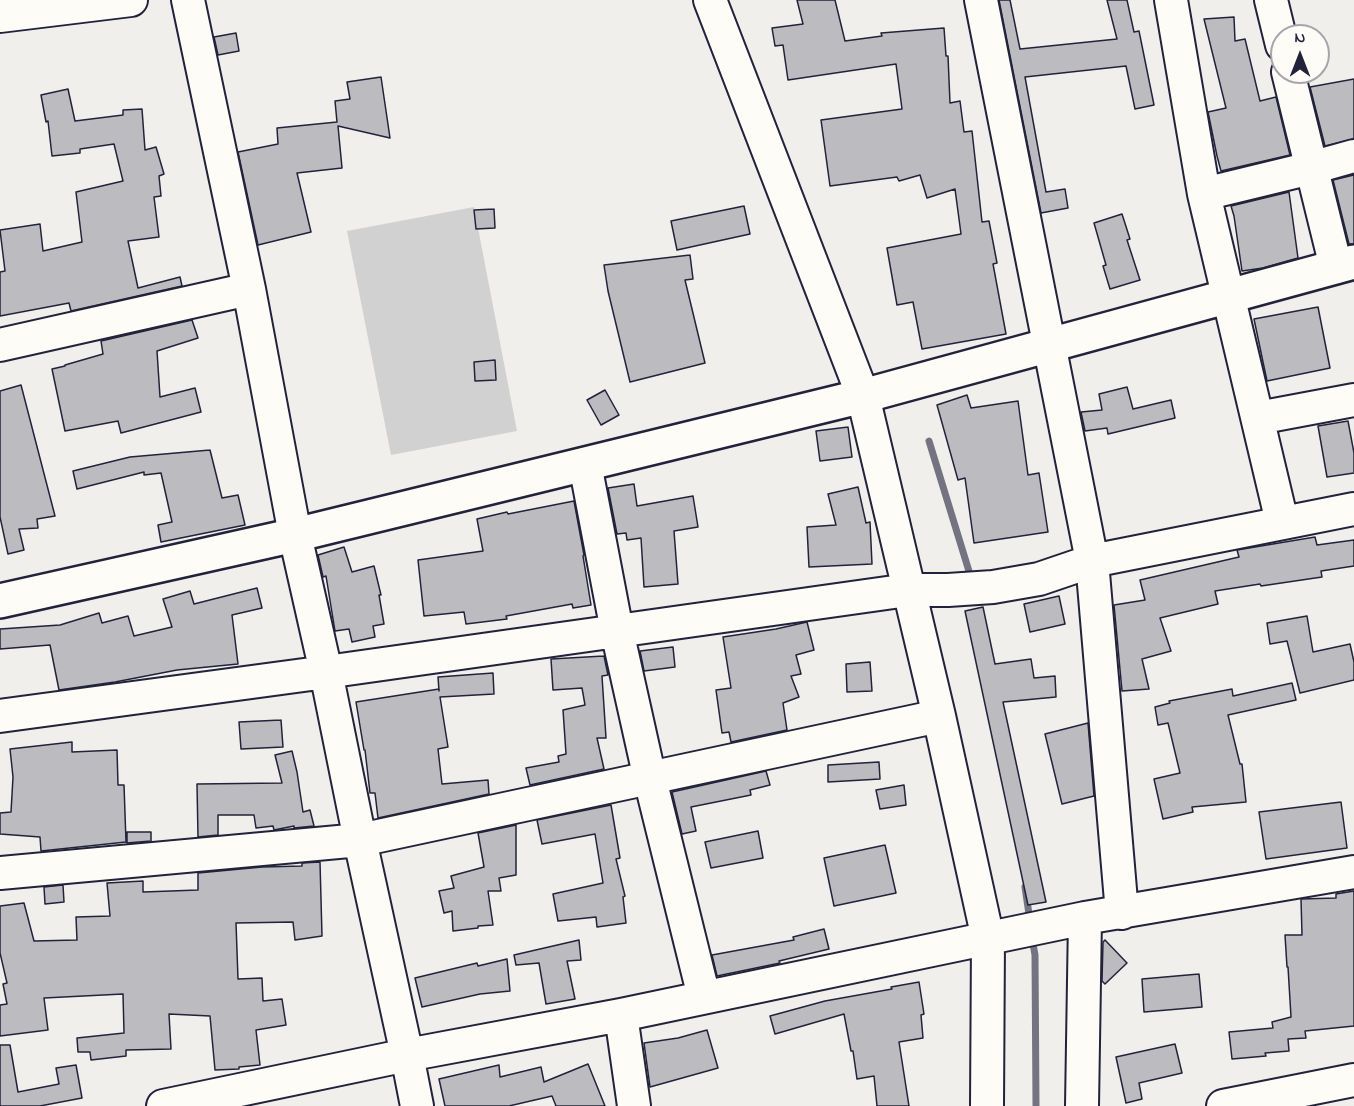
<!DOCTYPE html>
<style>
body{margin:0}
#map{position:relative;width:1354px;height:1106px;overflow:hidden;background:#f0efec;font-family:"Indie Flower",sans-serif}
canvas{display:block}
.north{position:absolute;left:1270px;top:24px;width:60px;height:60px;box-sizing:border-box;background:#fdfcf7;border:2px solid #a5a5ac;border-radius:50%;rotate:0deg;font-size:16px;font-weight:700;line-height:24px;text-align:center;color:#22223b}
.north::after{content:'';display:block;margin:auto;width:21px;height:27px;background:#22223b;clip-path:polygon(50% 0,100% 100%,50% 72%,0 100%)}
</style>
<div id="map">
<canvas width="1354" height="1106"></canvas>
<div class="north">N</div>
</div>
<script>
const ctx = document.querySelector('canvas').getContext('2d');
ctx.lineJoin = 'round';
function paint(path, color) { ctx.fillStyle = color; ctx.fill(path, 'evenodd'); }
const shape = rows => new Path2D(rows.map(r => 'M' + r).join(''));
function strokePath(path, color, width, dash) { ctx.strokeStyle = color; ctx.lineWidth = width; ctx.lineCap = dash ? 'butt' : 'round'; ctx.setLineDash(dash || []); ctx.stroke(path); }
const green = shape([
 [474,207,517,431,391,455,347,231]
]);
const stream = shape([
 [929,441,972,581],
 [1025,887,1030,921],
 [1032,938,1035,955,1036,1106]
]);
const building = shape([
 [797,0,835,0,845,41,882,36,881,33,944,28,946,56,948,56,950,103,960,101,964,132,972,131,982,222,989,221,997,263,993,264,1006,334,922,349,913,302,897,305,887,248,961,234,955,189,927,198,920,175,899,181,897,177,830,186,821,120,902,109,896,64,788,80,783,45,775,46,772,28,803,24,797,0],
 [999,0,1010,0,1020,49,1117,39,1107,0,1127,0,1134,32,1139,31,1154,105,1135,109,1126,66,1025,77,1046,192,1065,189,1068,208,1041,213,999,0],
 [1234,17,1235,41,1245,39,1260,101,1276,97,1290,155,1221,171,1217,156,1208,112,1226,108,1204,19,1234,17],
 [236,33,239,51,218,55,214,37,236,33],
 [381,77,390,138,338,126,342,168,297,173,311,232,258,245,238,152,278,144,277,128,337,122,335,101,350,99,347,82,381,77],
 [1354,79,1354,139,1325,146,1310,87,1354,79],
 [68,89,75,121,123,115,123,110,142,109,145,150,156,147,164,174,159,176,161,196,154,197,159,237,128,241,138,288,180,277,182,286,71,311,69,303,0,316,0,272,5,271,0,230,40,224,43,251,82,242,76,192,123,181,114,144,80,149,80,153,52,156,48,121,46,122,41,95,68,89],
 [1354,175,1354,244,1349,244,1333,180,1354,175],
 [1289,192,1298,258,1263,268,1242,271,1234,216,1231,206,1289,192],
 [744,206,750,234,677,250,671,221,744,206],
 [494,209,495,228,476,229,474,210,494,209],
 [1122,214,1130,239,1127,240,1140,280,1110,289,1103,266,1106,265,1094,223,1122,214],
 [690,255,693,279,685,280,705,363,630,382,608,291,604,265,690,255],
 [1318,307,1330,368,1267,381,1254,319,1318,307],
 [192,320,198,338,157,351,160,397,195,388,201,412,121,433,118,421,65,431,52,369,65,366,65,365,103,354,101,341,192,320],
 [495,360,496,380,475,381,474,362,495,360],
 [21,385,55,516,37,519,38,528,19,529,24,550,8,554,0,517,0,391,21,385],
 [1127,387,1133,409,1171,400,1175,418,1108,434,1107,428,1085,431,1081,412,1102,410,1099,394,1127,387],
 [605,390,619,415,601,425,587,400,605,390],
 [967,395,971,408,1018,401,1028,475,1039,473,1048,532,974,543,965,478,958,480,937,405,967,395],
 [1348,421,1354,453,1354,473,1327,477,1318,426,1348,421],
 [848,427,852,457,820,461,816,431,848,427],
 [210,450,222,498,238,495,245,525,161,542,158,525,172,522,161,473,144,475,144,472,77,489,73,471,130,457,210,450],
 [634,484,637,506,693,496,698,527,674,531,678,584,644,587,641,538,627,540,626,533,617,534,608,488,634,484],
 [858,487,866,523,870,522,872,564,809,567,807,527,836,525,828,494,858,487],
 [574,501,584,555,583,556,591,605,573,608,572,604,506,616,507,619,466,624,464,612,424,616,418,560,483,551,477,519,507,512,508,514,574,501],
 [1315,537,1317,545,1354,540,1354,566,1321,571,1322,577,1261,586,1260,584,1215,591,1218,604,1160,618,1171,651,1142,659,1149,689,1122,691,1114,605,1145,600,1140,580,1239,557,1237,550,1315,537],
 [344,547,352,572,374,566,381,595,379,595,384,624,373,626,375,637,352,642,349,629,335,631,326,576,323,577,318,555,344,547],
 [257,588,262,608,232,615,238,664,177,670,115,682,59,690,50,645,0,649,0,629,60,625,99,613,102,623,128,616,134,636,172,627,163,599,190,591,194,604,257,588],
 [1059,596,1065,624,1030,632,1024,604,1059,596],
 [983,607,995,664,1031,659,1034,678,1055,676,1056,697,1003,702,1046,902,1028,905,965,611,983,607],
 [1307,616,1313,652,1350,644,1354,662,1354,680,1300,693,1287,641,1270,644,1267,623,1307,616],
 [807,622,814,650,796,655,801,674,791,676,799,697,783,703,787,730,731,742,729,732,722,733,716,690,731,688,723,637,776,629,807,622],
 [673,647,675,667,644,671,640,651,673,647],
 [604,656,608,675,602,676,606,738,597,738,604,769,530,785,526,768,559,762,558,756,566,754,563,710,585,705,582,688,553,690,551,659,604,656],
 [870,662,872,691,847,692,846,664,870,662],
 [493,673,494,694,440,697,448,747,438,749,442,784,488,780,489,794,378,818,375,793,370,793,365,750,364,750,356,702,439,689,439,691,438,677,493,673],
 [1292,683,1296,700,1228,715,1240,764,1242,764,1246,802,1192,807,1193,812,1163,819,1154,779,1180,773,1168,723,1158,725,1155,707,1170,703,1169,701,1232,689,1233,696,1292,683],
 [281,720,283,747,241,749,239,722,281,720],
 [1088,723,1094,796,1062,804,1045,734,1088,723],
 [72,742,72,752,117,750,118,785,124,785,126,842,41,851,40,837,0,834,0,813,11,812,13,777,10,749,72,742],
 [292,751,297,772,303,812,310,810,314,826,294,828,294,826,274,830,273,826,256,828,254,815,218,815,218,835,198,837,197,784,282,783,275,755,292,751],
 [879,762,880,779,828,782,828,765,879,762],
 [766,771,770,785,750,790,751,795,691,807,696,831,682,834,672,792,766,771],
 [904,785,906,805,880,809,876,790,904,785],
 [1341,802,1347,848,1266,859,1259,812,1341,802],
 [611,805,620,858,616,859,625,896,623,897,626,923,597,927,596,917,558,921,553,894,603,883,595,834,542,844,537,820,611,805],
 [516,825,516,875,499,878,501,891,488,891,493,925,478,926,478,928,453,931,452,911,444,913,439,891,454,888,451,876,484,867,478,833,516,825],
 [758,831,763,858,711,868,705,842,758,831],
 [127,832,151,832,151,841,127,843,127,832],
 [885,845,896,893,834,906,824,858,885,845],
 [320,862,322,936,295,940,293,922,236,923,238,979,262,978,263,1001,282,999,286,1025,256,1030,260,1065,239,1067,239,1069,215,1070,210,1016,169,1014,171,1049,126,1050,126,1056,91,1060,90,1052,78,1052,77,1038,124,1033,123,994,44,998,48,1030,0,1036,0,1005,7,1004,3,984,7,983,0,953,0,906,24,903,34,941,77,940,76,917,110,916,107,883,143,881,143,892,198,890,198,873,262,867,302,866,302,863,320,862],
 [63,885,64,902,45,904,44,887,63,885],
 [1354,891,1354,1026,1305,1031,1306,1038,1288,1039,1289,1051,1265,1053,1266,1056,1232,1059,1229,1032,1273,1028,1272,1022,1291,1017,1288,967,1287,967,1285,935,1302,935,1301,899,1336,898,1336,894,1354,891],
 [824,929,829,949,779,961,780,963,717,976,712,955,794,940,793,937,824,929],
 [579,940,581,960,567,961,575,999,546,1004,539,963,516,965,514,955,579,940],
 [1105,940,1127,963,1105,984,1102,981,1103,942,1105,940],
 [507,959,510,991,480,994,422,1007,415,978,477,963,478,966,507,959],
 [1199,974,1202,1007,1144,1012,1142,979,1199,974],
 [919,982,924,1014,921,1015,923,1038,899,1042,909,1106,877,1106,874,1076,857,1079,853,1051,851,1051,844,1014,775,1034,770,1016,825,1001,892,989,891,987,919,982],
 [707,1030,718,1068,650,1087,644,1043,678,1038,707,1030],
 [1175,1044,1182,1073,1139,1083,1142,1099,1126,1103,1116,1057,1175,1044],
 [0,1045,10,1045,18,1092,59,1084,56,1068,76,1065,82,1098,40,1106,0,1106,0,1045],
 [588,1064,605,1106,556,1106,552,1096,509,1106,445,1106,439,1079,499,1065,500,1077,541,1067,544,1082,588,1064]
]);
const minor = shape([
 [188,0,249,289,295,535,326,672,360,840,407,1055,417,1106],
 [710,0,863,396,939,716,988,939,987,1106],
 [981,0,1092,561,1122,913],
 [1171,0,1204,194,1282,522],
 [1271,0,1282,45],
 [0,16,131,0],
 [1288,72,1336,267],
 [1204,194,1311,168,1354,156],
 [0,345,249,289],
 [1258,418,1354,400],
 [585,464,617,631,650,779,704,997],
 [0,716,326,672,908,590,948,590,993,587,1039,579,1092,561,1354,509],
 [0,873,360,840,939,716],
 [621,1015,634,1106],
 [163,1106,407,1055,621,1015,1085,918,1354,872],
 [1082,1106,1085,918],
 [1223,1106,1354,1080]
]);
const major = shape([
 [0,601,295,535,863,396,1354,262]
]);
paint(green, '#d2d1d1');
strokePath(stream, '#737381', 7);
paint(building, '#bcbcc0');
strokePath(building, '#22223b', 1.5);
strokePath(minor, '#22223b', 36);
strokePath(major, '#22223b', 38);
strokePath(minor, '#fdfcf7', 32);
strokePath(major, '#fdfcf7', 33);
</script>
